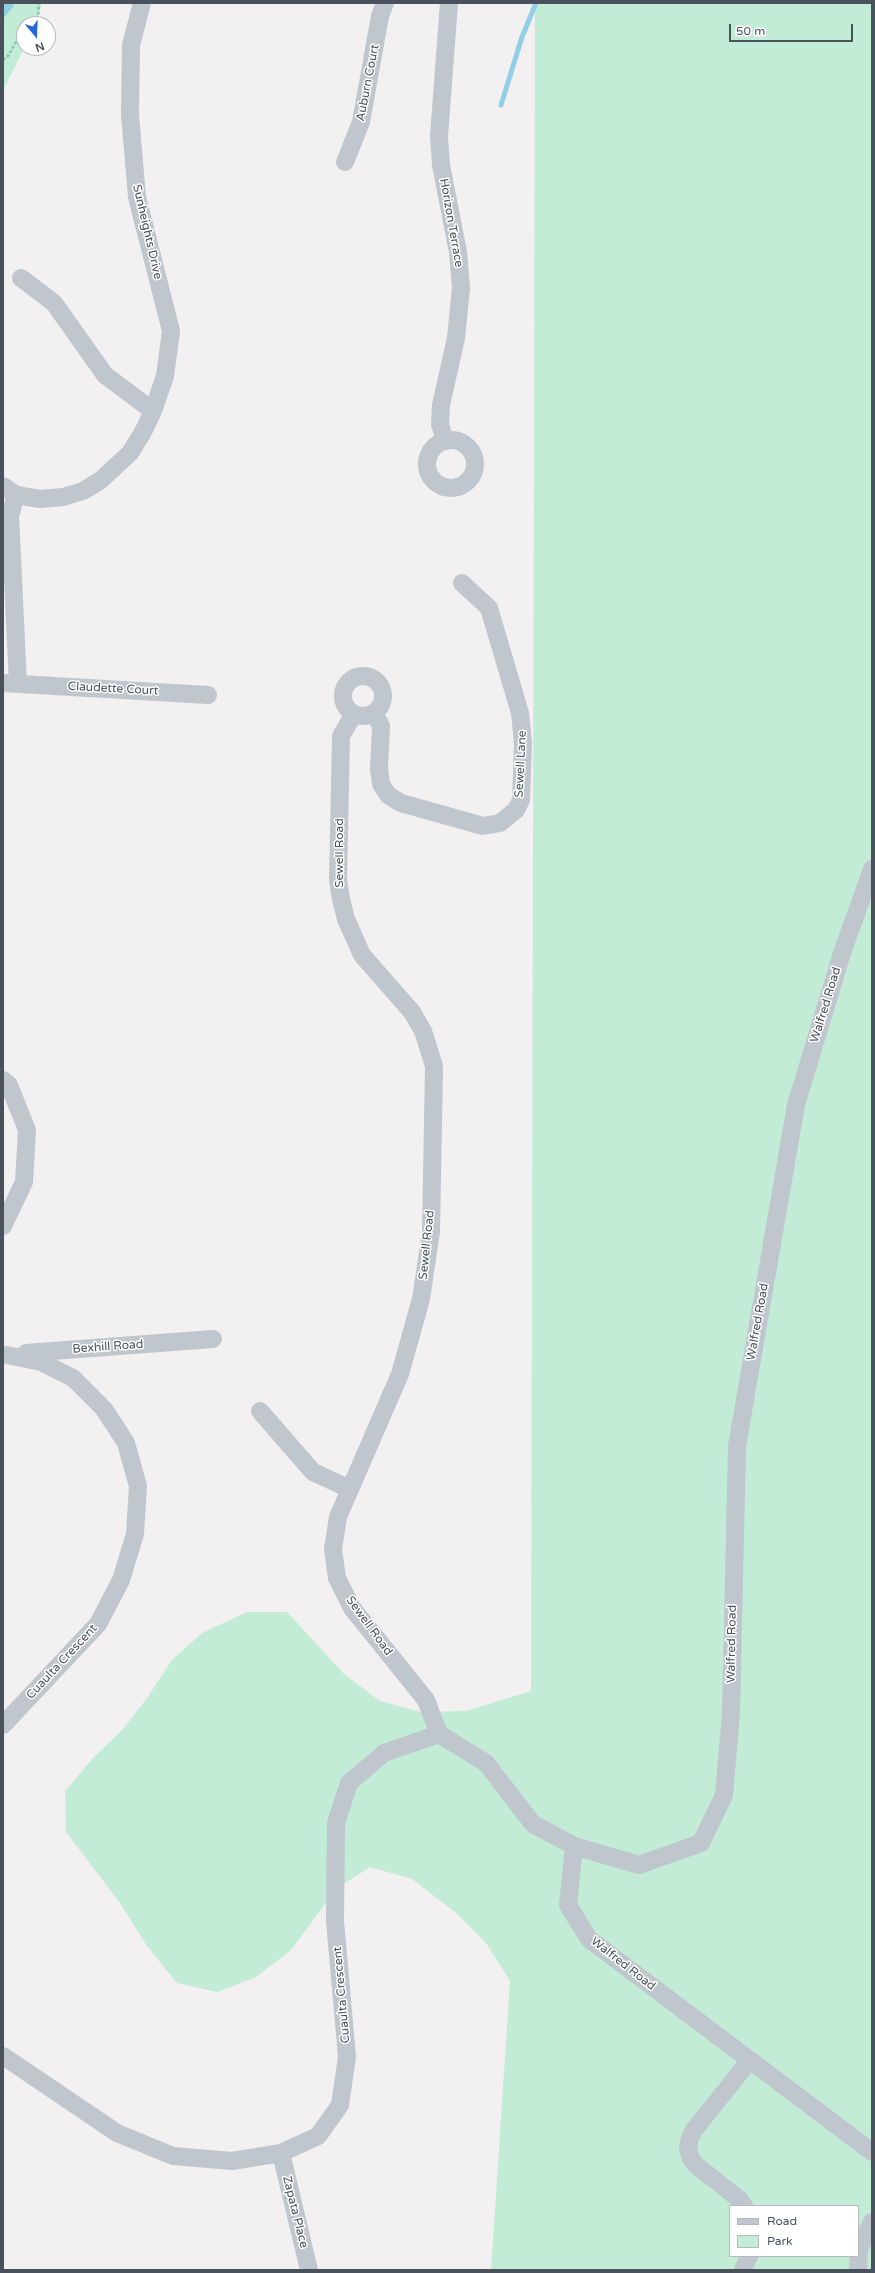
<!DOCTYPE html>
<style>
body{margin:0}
#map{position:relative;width:875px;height:2273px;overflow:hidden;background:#f2f0f0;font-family:"Varela Round",sans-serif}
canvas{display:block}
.frame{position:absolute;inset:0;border:4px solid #49525c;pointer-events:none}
.legend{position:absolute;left:729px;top:2205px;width:130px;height:52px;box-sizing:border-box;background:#fff;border:1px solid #b6babe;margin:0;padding:5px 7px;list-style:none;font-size:12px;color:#49525c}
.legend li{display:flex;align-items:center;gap:8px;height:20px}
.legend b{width:20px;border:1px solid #b6babe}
.north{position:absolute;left:16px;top:16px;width:40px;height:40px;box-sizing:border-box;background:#fff;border:1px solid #b6babe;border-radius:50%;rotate:161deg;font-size:11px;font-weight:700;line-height:16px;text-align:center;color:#49525c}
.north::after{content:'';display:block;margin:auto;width:14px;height:18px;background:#2668d6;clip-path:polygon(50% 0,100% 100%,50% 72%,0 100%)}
.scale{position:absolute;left:729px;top:24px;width:124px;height:18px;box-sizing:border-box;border:2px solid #49525c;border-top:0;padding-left:5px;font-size:12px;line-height:14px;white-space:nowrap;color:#49525c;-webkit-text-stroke:3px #fff;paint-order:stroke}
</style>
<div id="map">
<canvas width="875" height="2273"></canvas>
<div class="frame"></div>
<ul class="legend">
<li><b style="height:5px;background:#bfc6ce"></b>Road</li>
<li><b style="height:11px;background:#c2ecd5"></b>Park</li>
</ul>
<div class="north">N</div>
<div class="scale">50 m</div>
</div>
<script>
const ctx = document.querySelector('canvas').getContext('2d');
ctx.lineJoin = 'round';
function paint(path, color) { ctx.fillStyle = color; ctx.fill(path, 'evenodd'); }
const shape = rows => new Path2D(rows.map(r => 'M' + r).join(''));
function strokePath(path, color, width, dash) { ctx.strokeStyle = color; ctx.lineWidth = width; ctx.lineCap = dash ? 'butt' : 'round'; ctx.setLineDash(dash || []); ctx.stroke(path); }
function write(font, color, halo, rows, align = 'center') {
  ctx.font = font + ' "Varela Round",sans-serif'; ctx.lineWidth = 3; ctx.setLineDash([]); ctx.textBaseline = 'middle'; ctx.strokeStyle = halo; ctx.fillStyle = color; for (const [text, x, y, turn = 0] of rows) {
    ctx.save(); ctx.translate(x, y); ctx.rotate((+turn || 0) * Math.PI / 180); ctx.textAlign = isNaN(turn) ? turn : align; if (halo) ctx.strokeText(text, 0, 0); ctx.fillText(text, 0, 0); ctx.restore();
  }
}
const green = shape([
 [3,3,42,3,35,24,24,24,24,48,3,91],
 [535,3,872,3,872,2270,491,2270,510,1981,486,1943,455,1912,412,1879,370,1867,336,1889,291,1950,256,1977,217,1992,177,1983,147,1946,120,1903,66,1832,65,1791,93,1758,123,1729,147,1698,172,1660,202,1633,247,1612,287,1612,344,1674,380,1701,421,1712,466,1711,531,1691],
 [730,2206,858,2206,858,2256,730,2256]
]);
const water = shape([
 [3,3,14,3,13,7,3,19]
]);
const stream = shape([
 [501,105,522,37,536,3]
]);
const path = shape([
 [35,24,38,17,39,3],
 [3,60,8,56,16,42,21,36,24,38]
]);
const minor = shape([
 [345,162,361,122,380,16,385,3],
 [21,278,54,303,105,375,153,411],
 '427 464a24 24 0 1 1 48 0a24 24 0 1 1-48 0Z',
 [445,441,440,424,441,405,456,338,461,288,458,252,441,165,439,136,449,3],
 [3,486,16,495,40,499,63,497,83,491,101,480,130,453,143,432,153,411,165,376,171,331,137,197,130,115,131,45,142,3],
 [16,495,10,516,18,684],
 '343 696a20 20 0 1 1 40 0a20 20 0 1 1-40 0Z',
 [3,683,208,695],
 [374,713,381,726,379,769,381,784,388,795,401,803,483,826,500,823,516,810,521,800,523,743,520,713,489,608,462,583],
 [354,714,341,736,338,880,341,899,346,919,362,955,412,1012,423,1031,434,1066,431,1232,421,1299,400,1374,338,1517,333,1549,337,1578,352,1608,426,1700,439,1734],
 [3,1080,9,1085,27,1130,24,1182,3,1226],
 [26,1353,213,1339],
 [260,1411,313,1472,350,1489],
 [3,1725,98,1624,121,1580,135,1534,138,1486,126,1443,104,1409,73,1378,41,1362,7,1355],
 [574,1846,568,1905,589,1939,872,2152],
 [3,2056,117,2133,173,2156,232,2161,281,2153,318,2136,340,2105,347,2057,335,1921,336,1823,349,1783,384,1753,439,1734,486,1763,533,1824,574,1846,639,1865,701,1843,724,1795,731,1713,737,1446,796,1105,842,953,872,869],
 [281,2153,309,2270],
 [744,2206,739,2199,697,2166,691,2159,688,2149,690,2138,694,2130,750,2060],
 [743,2270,749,2256],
 [858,2270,859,2249,872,2222]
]);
const streetNames = [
 ["Auburn Court",368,83,-79],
 ["Horizon Terrace",451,223,80],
 ["Sunheights Drive",147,232,77],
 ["Claudette Court",113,689,3],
 ["Sewell Lane",521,764,-87],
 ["Sewell Road",340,853,-90],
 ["Walfred Road",826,1005,-73],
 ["Sewell Road",427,1245,-84],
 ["Walfred Road",758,1322,-80],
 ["Bexhill Road",108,1347,-4],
 ["Sewell Road",369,1626,54],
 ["Walfred Road",732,1644,-89],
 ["Cuaulta Crescent",62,1662,-47],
 ["Walfred Road",623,1964,38],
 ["Cuaulta Crescent",342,1995,-95],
 ["Zapata Place",295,2212,76]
];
paint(green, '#c2ecd5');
paint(water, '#92cfe6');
strokePath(stream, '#92cfe6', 5);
strokePath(path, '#7cc8a7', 2.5, [3, 2]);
strokePath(minor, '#bfc6ce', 18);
write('12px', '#49525c', '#fff', streetNames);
</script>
